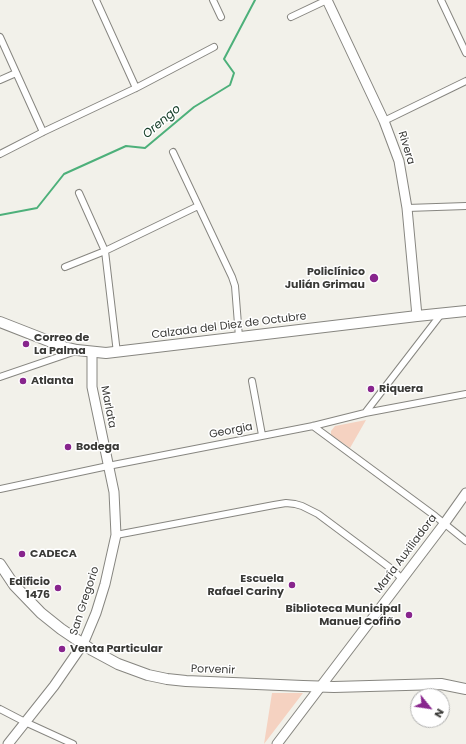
<!DOCTYPE html>
<meta charset="utf-8">
<style>
body{margin:0}
#map{position:relative;width:466px;height:744px;overflow:hidden;background:#f2f1ea;font-family:Poppins,sans-serif}
canvas{display:block}
.north{position:absolute;left:410px;top:688px;width:40px;height:40px;box-sizing:border-box;background:#fff;border:1px solid #b0b0af;border-radius:50%;rotate:120deg;font-size:11px;font-weight:700;line-height:16px;text-align:center;color:#3a3a37}
.north::after{content:'';display:block;margin:auto;width:14px;height:18px;background:#88258d;clip-path:polygon(50% 0,100% 100%,50% 72%,0 100%)}
</style>
<div id="map">
<canvas width="466" height="744"></canvas>
<div class="north">N</div>
</div>
<script>
const ctx = document.querySelector('canvas').getContext('2d');
ctx.lineJoin = 'round';
function paint(path, color) { ctx.fillStyle = color; ctx.fill(path, 'evenodd'); }
const shape = rows => new Path2D(rows.map(r => 'M' + r).join(''));
function strokePath(path, color, width, dash) { ctx.strokeStyle = color; ctx.lineWidth = width; ctx.lineCap = dash ? 'butt' : 'round'; ctx.setLineDash(dash || []); ctx.stroke(path); }
function write(font, color, halo, rows, align = 'center') {
  ctx.font = font + ' Poppins,sans-serif'; ctx.lineWidth = 3; ctx.setLineDash([]); ctx.textBaseline = 'middle'; ctx.strokeStyle = halo; ctx.fillStyle = color; for (const [text, x, y, turn = 0] of rows) {
    ctx.save(); ctx.translate(x, y); ctx.rotate((+turn || 0) * Math.PI / 180); ctx.textAlign = isNaN(turn) ? turn : align; if (halo) ctx.strokeText(text, 0, 0); ctx.fillText(text, 0, 0); ctx.restore();
  }
}
const green = shape([
 [366,420,350,448,331,435,331,431,335,426],
 [272,693,303,693,264,744]
]);
const stream = shape([
 [0,215,37,208,64,174,126,146,145,148,194,107,230,85,234,73,224,59,255,0]
]);
const street = shape([
 [96,0,136,88],
 [213,0,221,17],
 [441,0,466,53],
 [291,17,327,0],
 [0,37,43,132],
 [0,80,16,73],
 [384,121,466,81],
 [173,152,232,277,235,286,239,337],
 [0,154,43,132,136,88,214,47],
 [79,193,105,251,117,353],
 [407,208,466,206],
 [65,267,105,251,198,206],
 [0,377,76,351],
 [252,381,262,435],
 [365,413,442,313],
 [313,426,435,516,466,541],
 [0,489,108,466,313,426,365,413,466,394],
 [116,535,274,505,286,503,295,504,302,506,318,514,393,570,402,579],
 [0,709,25,722,73,744]
]);
const secondary = shape([
 [327,0,384,121,399,161,407,208,417,316],
 [8,744,54,686,83,644,96,613,105,584,116,535,114,492,92,387,92,352],
 [277,744,444,524,466,493]
]);
const primary = shape([
 [0,322,64,347,77,350,106,353,417,316,466,311],
 [0,564,14,585,41,613,61,629,92,650,118,664,148,675,167,679,186,681,303,686,334,687,441,684,466,689]
]);
const markers = [
 [374,278,5,"#88258d"],
 [26,344,4,"#88258d"],
 [23,381,4,"#88258d"],
 [371,389,4,"#88258d"],
 [68,447,4,"#88258d"],
 [22,554,4,"#88258d"],
 [292,585,4,"#88258d"],
 [58,588,4,"#88258d"],
 [409,615,4,"#88258d"],
 [62,649,4,"#88258d"]
];
const streetNames = [
 ["Rivera",406,148,73],
 ["Calzada del Diez de Octubre",229,326,-7],
 ["Marlata",108,407,79],
 ["Georgia",231,431,-11],
 ["María Auxiliadora",406,554,-53],
 ["San Gregorio",85,601,-72],
 ["Porvenir",213,670,2]
];
const poiNames = [
 ["Policlínico",365,272,"right"],
 ["Julián Grimau",365,285,"right"],
 ["Correo de",34,338],
 ["La Palma",34,351],
 ["Atlanta",31,381],
 ["Riquera",379,389],
 ["Bodega",76,447],
 ["CADECA",30,554],
 ["Escuela",284,579,"right"],
 ["Rafael Cariny",284,592,"right"],
 ["Edificio",50,582,"right"],
 ["1476",50,595,"right"],
 ["Biblioteca Municipal",401,609,"right"],
 ["Manuel Cofiño",401,622,"right"],
 ["Venta Particular",70,649]
];
const waterNames = [
 ["Orengo",162,122,-40]
];
paint(green, '#f5d2c1');
strokePath(stream, '#4db07a', 2);
strokePath(street, '#878680', 8);
strokePath(secondary, '#878680', 11);
strokePath(primary, '#878680', 12);
strokePath(street, '#fff', 6);
strokePath(secondary, '#fff', 9);
strokePath(primary, '#fff', 10);
for (const [x, y, r, color] of markers) { const dot = new Path2D(); dot.arc(x, y, r, 0, 2 * Math.PI); ctx.fillStyle = color; ctx.fill(dot); strokePath(dot, '#fff', 1.5); }
write('11px', '#3a3a37', '#fff', streetNames);
write('bold 11px', '#3a3a37', '#fff', poiNames, 'left');
write('italic 12px', '#17402a', '#fff', waterNames);
</script>
